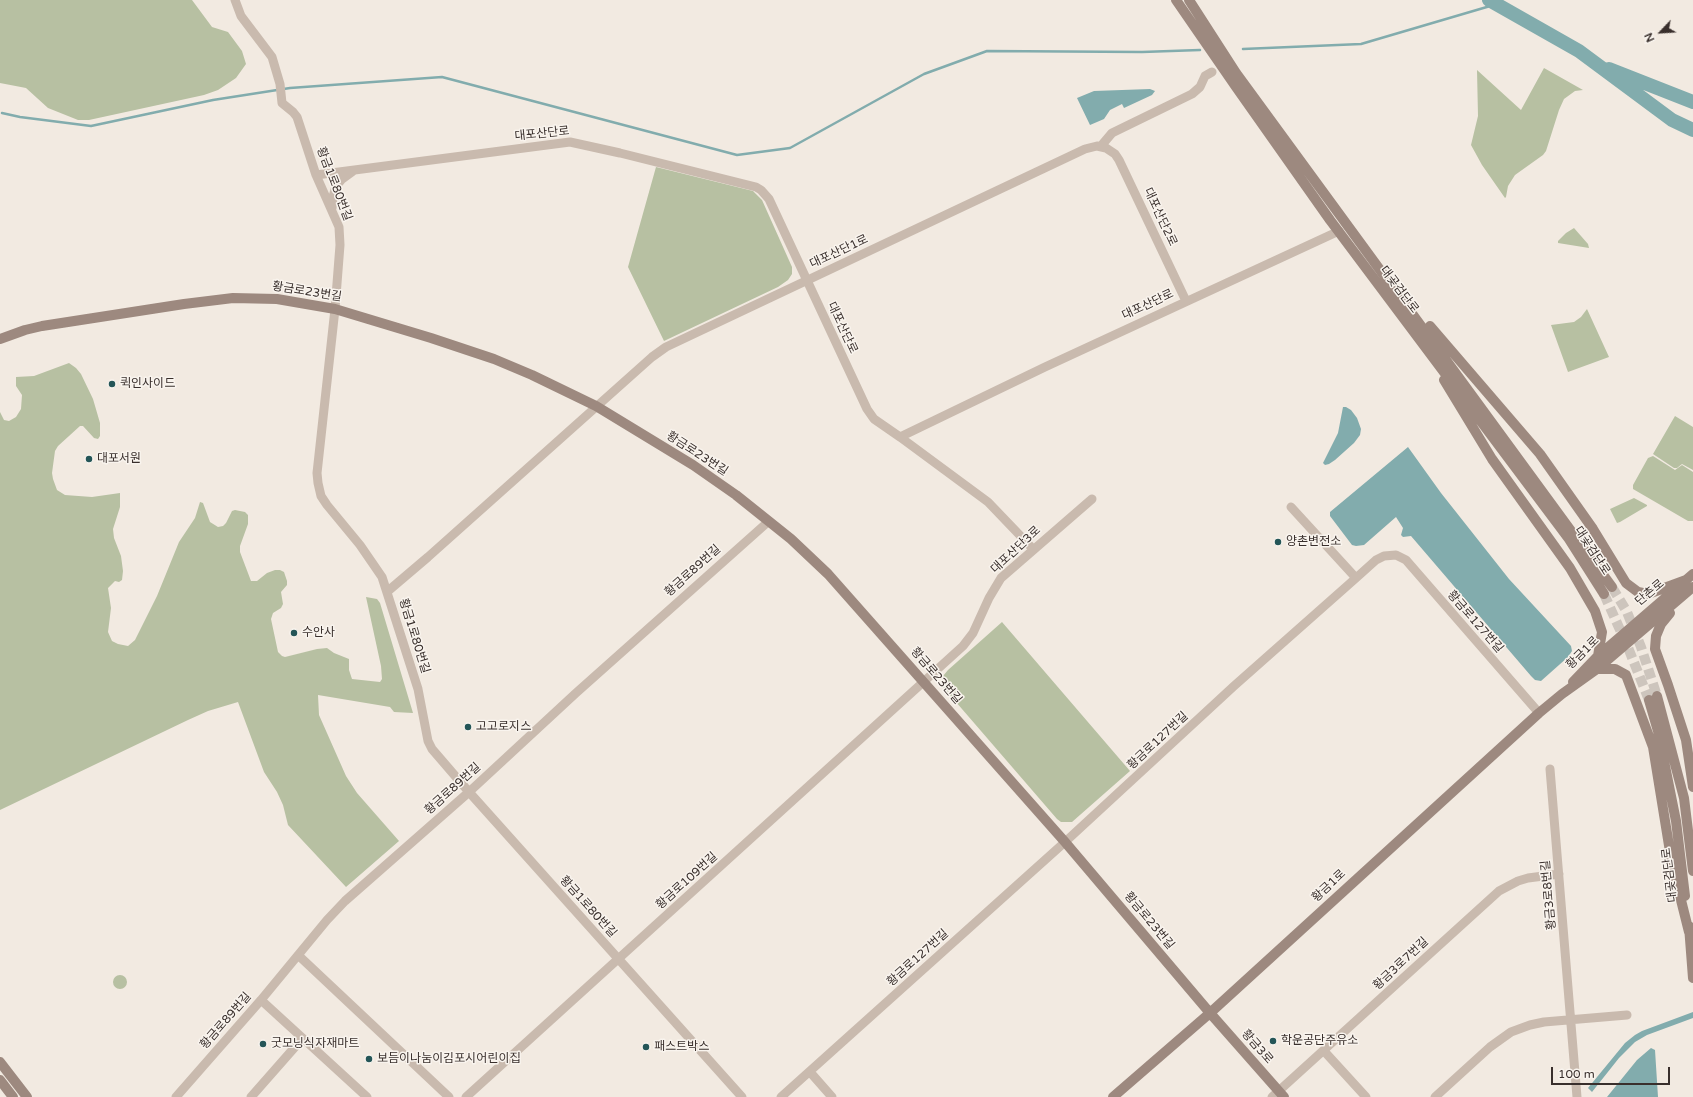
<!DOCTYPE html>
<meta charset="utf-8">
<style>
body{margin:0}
#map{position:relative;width:1693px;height:1097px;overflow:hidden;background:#f2eae1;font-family:"Varela Round",sans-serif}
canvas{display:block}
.north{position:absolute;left:1641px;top:12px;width:40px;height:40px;-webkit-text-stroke:3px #f9f4ee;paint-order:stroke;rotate:245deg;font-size:11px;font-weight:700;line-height:16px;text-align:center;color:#392f2c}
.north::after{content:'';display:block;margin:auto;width:14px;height:18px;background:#392f2c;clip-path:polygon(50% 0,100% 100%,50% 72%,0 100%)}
.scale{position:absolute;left:1551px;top:1067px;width:119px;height:18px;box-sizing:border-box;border:2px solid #392f2c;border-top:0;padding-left:5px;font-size:12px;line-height:14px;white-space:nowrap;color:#392f2c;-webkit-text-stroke:3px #f9f4ee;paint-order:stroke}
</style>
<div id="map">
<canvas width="1693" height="1097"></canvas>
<div class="north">N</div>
<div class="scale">100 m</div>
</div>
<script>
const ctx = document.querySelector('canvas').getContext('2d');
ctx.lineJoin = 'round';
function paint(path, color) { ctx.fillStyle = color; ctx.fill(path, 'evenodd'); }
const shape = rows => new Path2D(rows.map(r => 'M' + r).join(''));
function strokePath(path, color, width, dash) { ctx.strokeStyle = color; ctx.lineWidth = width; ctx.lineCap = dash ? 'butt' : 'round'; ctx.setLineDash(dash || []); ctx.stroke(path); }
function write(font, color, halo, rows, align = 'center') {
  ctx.font = font + ' "Varela Round","Noto Sans KR",sans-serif'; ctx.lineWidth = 3; ctx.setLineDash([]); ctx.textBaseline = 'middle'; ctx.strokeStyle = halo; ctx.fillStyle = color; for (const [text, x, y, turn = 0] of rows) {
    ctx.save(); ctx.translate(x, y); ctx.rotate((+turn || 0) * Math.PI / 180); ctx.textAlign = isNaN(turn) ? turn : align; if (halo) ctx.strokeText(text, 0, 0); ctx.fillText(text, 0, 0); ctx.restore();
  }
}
const green = shape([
 [0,0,192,0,212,27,228,32,242,51,246,64,236,78,218,90,204,95,89,120,78,120,48,108,26,88,0,83],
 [1544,68,1583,90,1575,91,1564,99,1559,110,1546,151,1543,155,1515,175,1508,186,1506,197,1505,198,1482,165,1471,145,1478,116,1477,70,1521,110],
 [656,167,753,191,762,200,792,267,792,274,788,280,778,287,664,341,628,267],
 [1574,228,1588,244,1589,248,1558,243,1558,241,1566,233],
 [1587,309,1609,357,1568,372,1551,325,1574,322,1581,317],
 [69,363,76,368,81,374,93,399,100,423,100,436,98,439,94,438,83,426,80,426,58,446,55,451,52,473,53,479,57,490,65,495,92,497,120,493,120,507,113,529,114,538,121,556,123,571,122,580,119,582,115,581,108,588,111,608,108,632,112,641,118,644,128,646,135,640,157,596,179,542,195,518,200,502,203,503,210,522,218,527,223,526,226,523,232,511,235,510,245,512,248,515,248,524,240,546,240,552,251,581,257,581,267,573,275,570,280,570,284,572,287,581,287,585,281,592,283,604,281,608,273,613,271,619,278,652,282,656,285,657,317,649,327,648,334,653,349,659,349,670,352,679,380,682,382,679,381,666,366,597,377,599,380,603,413,713,394,712,390,707,318,695,319,715,346,776,357,793,399,841,346,887,288,825,283,805,277,792,264,772,238,702,208,711,188,720,0,810,0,412,4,420,9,421,16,417,21,409,22,395,16,386,16,377,34,376],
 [1675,416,1693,427,1693,470,1682,464,1677,468,1674,468,1653,454],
 [1653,456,1675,470,1682,465,1693,472,1693,521,1688,521,1633,489,1633,485,1648,458],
 [1634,498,1647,505,1647,506,1620,522,1617,523,1610,509],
 [1002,622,1130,771,1072,822,1061,822,1057,819,943,687,942,682,943,676,948,670],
 '113 982a7 7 0 1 1 14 0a7 7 0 1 1-14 0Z'
]);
const water = shape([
 [1150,89,1155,91,1152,95,1124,108,1122,104,1110,110,1104,119,1090,125,1077,98,1094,91],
 [1343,407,1346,407,1351,410,1357,418,1361,429,1360,435,1354,443,1335,460,1329,464,1325,465,1323,463,1338,433],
 [1408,447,1441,493,1509,579,1571,646,1572,651,1568,657,1541,681,1535,680,1531,676,1411,536,1403,537,1401,535,1403,528,1396,517,1364,545,1356,546,1352,545,1330,516,1330,512],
 [1693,1012,1693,1018,1647,1035,1635,1042,1619,1058,1592,1092,1588,1088,1625,1043,1635,1035,1642,1031],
 [1651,1048,1655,1050,1658,1097,1607,1097,1637,1060]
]);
const stream = shape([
 [1243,49,1361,44,1497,4],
 [2,113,20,117,91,126,213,100,290,88,442,77,737,155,790,148,924,74,987,51,1142,52,1200,50]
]);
const river = shape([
 [1489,0,1579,51,1672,120,1693,130],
 [1609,69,1693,102]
]);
const secondaryTunnel = shape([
 [1612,587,1627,612,1641,647,1657,696],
 [1604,594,1629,650,1649,700]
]);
const street = shape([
 [235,0,241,16,272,57,280,84,282,103,293,112,297,117,316,175,339,227,340,245,335,309,317,473,318,483,321,496,327,505,360,545,382,577,418,689,428,741,432,749,469,792,742,1097],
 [1101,146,1112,133,1192,94,1200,87,1205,76,1212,72],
 [316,175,570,142,620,153,756,187,761,190,769,199,867,409,874,419,900,437,1045,367,1339,231],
 [332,208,333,197,336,186,342,179,353,171],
 [900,437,988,502,1033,549],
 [1291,507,1356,578],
 [388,591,428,557,652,357,666,347,1085,149,1097,146,1106,148,1115,154,1119,160,1186,301],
 [1550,769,1577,1097],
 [298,955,449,1097],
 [261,1000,367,1097],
 [1324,1051,1366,1097],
 [810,1072,832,1097],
 [176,1097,261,1000,327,920,345,901,469,792,576,693,769,521],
 [251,1097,302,1039],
 [466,1097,963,646,973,633,989,598,1001,578,1092,499],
 [781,1097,1065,842,1234,686,1356,578,1376,560,1384,556,1396,555,1406,560,1539,713],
 [1272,1097,1499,891,1518,881,1528,878,1559,874],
 [1435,1097,1490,1047,1511,1032,1530,1025,1544,1022,1627,1015]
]);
const secondary = shape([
 [1176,0,1236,87,1330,220,1569,539,1604,594],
 [1189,0,1236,73,1612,587],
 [1430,326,1540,454,1593,529,1626,583,1638,592,1648,594,1686,580],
 [0,339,25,330,42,326,184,304,233,298,277,299,335,309,431,338,494,359,532,375,596,406,693,465,736,495,791,539,828,574,1065,842,1210,1013,1284,1097],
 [1444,380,1492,459,1570,568,1595,611,1602,632,1598,656],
 [1670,613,1661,624,1656,636,1655,649,1668,685,1686,740,1693,787],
 [1597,669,1615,669,1626,675,1653,747,1672,864,1689,932],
 [1573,682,1598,656,1693,574],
 [1657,696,1684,798,1693,871],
 [1649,700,1658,731,1676,821,1685,896],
 [1689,926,1693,978],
 [0,1062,27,1097],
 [0,1080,13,1097],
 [1113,1097,1210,1013,1539,713,1562,694,1597,669,1693,587]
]);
const markers = [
 [112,384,4,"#245557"],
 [89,459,4,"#245557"],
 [1278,542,4,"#245557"],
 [294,633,4,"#245557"],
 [468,727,4,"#245557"],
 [1273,1041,4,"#245557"],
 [263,1044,4,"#245557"],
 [646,1047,4,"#245557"],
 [369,1059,4,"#245557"]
];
const streetNames = [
 ["대포산단로",542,134,-6],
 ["황금1로80번길",334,184,69],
 ["대포산단2로",1160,217,65],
 ["대포산단1로",839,252,-25],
 ["대곶검단로",1399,290,53],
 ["황금로23번길",307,292,9],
 ["대포산단로",1148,305,-25],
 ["대포산단로",842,328,65],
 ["황금로23번길",697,454,33],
 ["대포산단3로",1016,550,-43],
 ["대곶검단로",1592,551,57],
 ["황금로89번길",693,571,-42],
 ["단촌로",1650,593,-40],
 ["황금로127번길",1475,622,49],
 ["황금1로80번길",414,636,73],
 ["황금1로",1583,653,-45],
 ["황금로23번길",936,676,49],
 ["황금로127번길",1158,741,-43],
 ["황금로89번길",453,789,-42],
 ["대곶검단로",1670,875,-97],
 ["황금로109번길",687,881,-42],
 ["황금1로",1329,886,-43],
 ["황금3로8번길",1549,895,-95],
 ["황금1로80번길",588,907,48],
 ["황금로23번길",1149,921,50],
 ["황금로127번길",918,958,-42],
 ["황금3로7번길",1401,964,-43],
 ["황금로89번길",226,1021,-49],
 ["황금3로",1257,1047,49]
];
const poiNames = [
 ["퀵인사이드",120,384],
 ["대포서원",97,459],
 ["양촌변전소",1286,542],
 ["수안사",302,633],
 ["고고로지스",476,727],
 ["학운공단주유소",1281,1041],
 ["굿모닝식자재마트",271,1044],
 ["패스트박스",654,1047],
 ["보듬이나눔이김포시어린이집",377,1059]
];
paint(green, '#b7c0a2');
paint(water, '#82acad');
strokePath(stream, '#82acad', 2.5);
strokePath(river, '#82acad', 14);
strokePath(secondaryTunnel, '#cdc5bd', 10, [10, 5]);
strokePath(street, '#c9baae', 9);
strokePath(secondary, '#9d897f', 10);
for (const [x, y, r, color] of markers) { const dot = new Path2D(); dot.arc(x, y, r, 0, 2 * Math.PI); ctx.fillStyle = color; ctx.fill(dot); strokePath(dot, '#f9f4ee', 1.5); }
write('12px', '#392f2c', '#f9f4ee', streetNames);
write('12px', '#392f2c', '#f9f4ee', poiNames, 'left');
</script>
